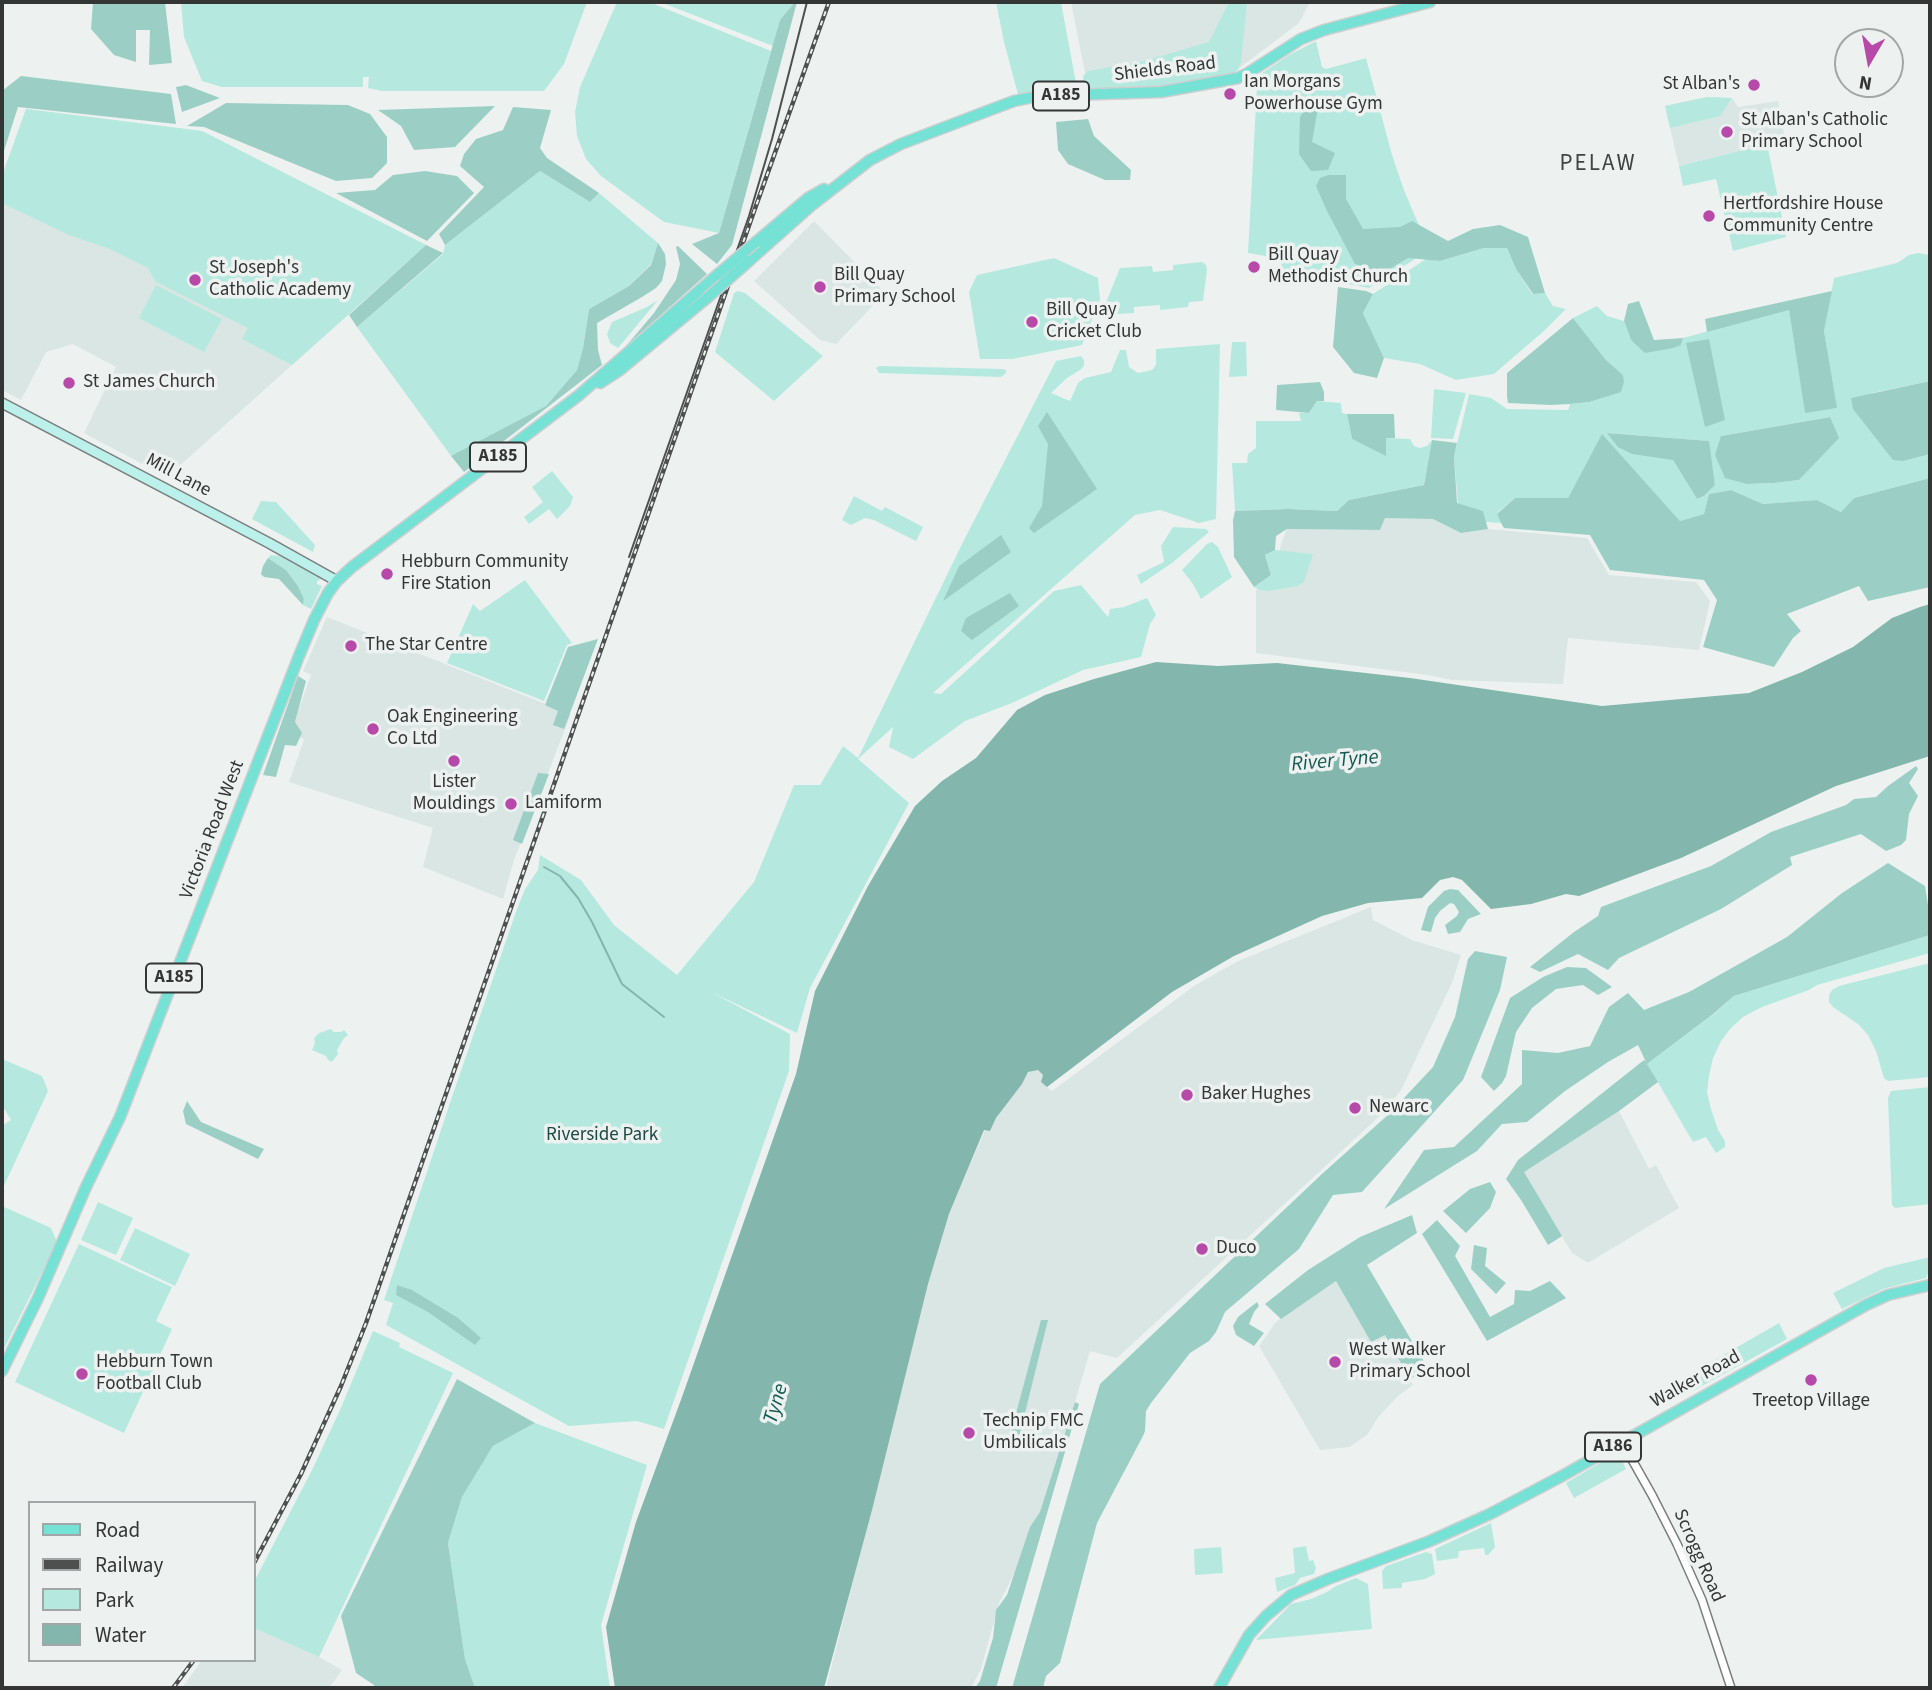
<!DOCTYPE html>
<style>
body{margin:0}
#map{position:relative;width:1932px;height:1690px;overflow:hidden;background:#edf2f1;font-family:"Source Sans 3",sans-serif}
canvas{display:block}
.frame{position:absolute;inset:0;border:4px solid #343535;pointer-events:none}
.legend{position:absolute;left:28px;top:1501px;width:228px;height:161px;box-sizing:border-box;background:#edf2f1;border:2px solid #a3a6a6;margin:0;padding:9px 12px;list-style:none;font-size:21px;color:#343535}
.legend li{display:flex;align-items:center;gap:14px;height:35px}
.legend b{width:35px;border:2px solid #a3a6a6}
.north{position:absolute;left:1834px;top:28px;width:70px;height:70px;box-sizing:border-box;background:#edf2f1;border:2px solid #a3a6a6;border-radius:50%;rotate:190deg;font-size:19px;font-weight:700;line-height:28px;text-align:center;color:#343535}
.north::after{content:'';display:block;margin:auto;width:24px;height:32px;background:#b749a8;clip-path:polygon(50% 0,100% 100%,50% 72%,0 100%)}
</style>
<div id="map">
<canvas width="1932" height="1690"></canvas>
<div class="frame"></div>
<ul class="legend">
<li><b style="height:9px;background:#76e2d6"></b>Road</li>
<li><b style="height:9px;background:#4e5050"></b>Railway</li>
<li><b style="height:19px;background:#b5e9e0"></b>Park</li>
<li><b style="height:19px;background:#83b6ad"></b>Water</li>
</ul>
<div class="north">N</div>
</div>
<script>
const ctx = document.querySelector('canvas').getContext('2d');
ctx.lineJoin = 'round';
function paint(path, color) { ctx.fillStyle = color; ctx.fill(path, 'evenodd'); }
const shape = rows => new Path2D(rows.map(r => 'M' + r).join(''));
function strokePath(path, color, width, dash) { ctx.strokeStyle = color; ctx.lineWidth = width; ctx.lineCap = dash ? 'butt' : 'round'; ctx.setLineDash(dash || []); ctx.stroke(path); }
function write(font, color, halo, rows, align = 'center') {
  ctx.font = font + ' "Source Sans 3",sans-serif'; ctx.lineWidth = 7; ctx.setLineDash([]); ctx.textBaseline = 'middle'; ctx.strokeStyle = halo; ctx.fillStyle = color; for (const [text, x, y, turn = 0] of rows) {
    ctx.save(); ctx.translate(x, y); ctx.rotate((+turn || 0) * Math.PI / 180); ctx.textAlign = isNaN(turn) ? turn : align; if (halo) ctx.strokeText(text, 0, 0); ctx.fillText(text, 0, 0); ctx.restore();
  }
}
const built = shape([
 [1071,2,1310,2,1299,23,1238,69,1087,83],
 [1707,97,1732,98,1738,107,1778,101,1785,139,1679,166,1665,106],
 [26,109,202,131,426,245,167,477,84,433,116,367,73,344,46,352,21,400,2,390,2,176],
 [814,221,885,293,836,344,820,340,754,281],
 [1385,518,1433,519,1461,533,1488,529,1587,538,1609,575,1696,582,1710,601,1699,650,1568,638,1563,684,1452,680,1428,675,1256,653,1256,590,1274,575,1281,544,1287,529,1380,530],
 [327,617,571,714,514,860,503,899,423,867,433,828,289,782,304,740,292,729,311,675,303,671],
 [1371,907,1373,920,1412,940,1461,955,1452,983,1401,1090,1383,1113,1117,1358,1090,1351,1047,1497,1029,1545,999,1603,981,1669,971,1688,826,1688,928,1284,949,1214,985,1130,990,1131,996,1118,1022,1084,1028,1072,1038,1070,1043,1075,1041,1082,1052,1091,1194,986,1238,961],
 [1619,1111,1649,1169,1656,1165,1679,1208,1588,1263,1572,1253,1523,1172],
 [1336,1281,1371,1342,1385,1334,1413,1385,1398,1396,1379,1416,1367,1435,1349,1447,1320,1450,1259,1346,1276,1322],
 [254,1628,319,1657,342,1670,329,1688,182,1688,202,1660,254,1660]
]);
const green = shape([
 [181,2,587,2,564,64,544,91,382,91,368,88,369,77,363,77,363,87,222,87,202,81,184,37],
 [617,2,649,2,771,51,719,233,664,222,601,176,586,159,577,136,575,112,580,87],
 [660,2,795,2,780,20,773,46],
 [996,2,1061,2,1078,94,1019,98,1004,42],
 [1229,2,1247,2,1241,62,1238,70,1233,73,1168,86,1089,89,1084,86,1083,76,1088,71,1140,62,1209,42],
 [1316,41,1322,67,1326,69,1366,58,1392,155,1404,190,1420,228,1430,245,1412,261,1369,288,1331,281,1280,277,1282,259,1248,253,1257,86,1262,73,1289,55],
 [1707,97,1732,98,1720,116,1670,128,1665,106],
 [26,109,202,131,426,245,292,365,242,339,248,328,156,282,148,268,110,249,69,235,2,203,2,176],
 [1767,144,1786,237,1733,251,1716,179,1683,186,1679,166],
 [540,171,590,202,599,193,658,243,651,264,629,286,589,309,583,348,577,370,546,406,501,436,451,456,357,327,443,254,445,245],
 [1484,248,1507,248,1516,269,1532,294,1545,293,1553,306,1566,309,1545,330,1494,374,1456,380,1420,364,1384,358,1363,313,1373,294,1426,259,1440,261],
 [1918,253,1930,255,1930,381,1872,393,1904,461,1930,454,1930,478,1854,498,1841,512,1817,500,1763,504,1731,490,1709,494,1704,514,1680,521,1602,435,1568,498,1515,498,1497,513,1501,523,1486,522,1483,511,1458,504,1454,457,1469,394,1491,398,1507,409,1568,410,1570,404,1589,402,1623,375,1606,360,1573,318,1597,306,1607,316,1624,321,1631,340,1637,345,1681,345,1683,338,1789,309,1805,412,1836,408,1824,331,1834,278,1897,263,1909,255],
 [1829,417,1838,438,1799,480,1774,483,1747,484,1721,436],
 [1608,433,1708,441,1715,485,1704,496,1697,499,1673,460],
 [1054,258,1098,278,1100,299,1082,345,1012,359,980,359,969,292,977,275],
 [1202,262,1206,265,1207,270,1203,301,1189,302,1188,307,1160,310,1160,305,1134,307,1134,313,1101,315,1120,268,1152,266,1153,272,1173,270,1173,265],
 [156,285,222,319,204,352,139,318],
 [738,291,745,293,823,356,774,401,715,352,734,293],
 [658,300,618,348,610,343,607,334,612,322,647,307],
 [1232,342,1246,342,1247,376,1229,377],
 [1220,344,1216,519,1199,523,1160,510,1135,515,933,693,941,694,1054,591,1081,585,1108,617,1110,609,1124,607,1147,598,1156,615,1150,624,1141,657,1083,670,1012,703,965,721,913,759,889,747,893,727,858,759,909,803,810,988,797,1033,711,992,790,1034,789,1071,664,1429,637,1421,569,1426,386,1325,393,1303,384,1300,455,1088,517,909,525,889,538,870,540,855,581,880,614,925,677,975,754,882,794,785,820,785,843,746,858,758,964,540,1056,361,1081,356,1084,360,1084,366,1080,370,1067,378,1051,393,1070,401,1078,383,1085,378,1111,372,1120,350,1126,350,1129,367,1138,373,1152,370,1156,365,1156,349],
 [879,366,1003,369,1006,370,1006,373,1001,377,879,373,876,368],
 [1434,389,1466,393,1453,439,1431,438],
 [1317,401,1341,403,1342,413,1347,414,1352,439,1386,455,1386,438,1410,439,1414,446,1420,448,1427,446,1432,440,1424,485,1349,500,1337,511,1288,509,1235,511,1232,463,1247,463,1248,454,1256,448,1256,421,1301,421,1299,413,1309,413],
 [552,471,573,497,570,506,557,519,549,509,529,524,524,517,543,502,532,487],
 [854,496,882,511,885,507,923,527,916,541,874,520,865,518,851,525,842,520],
 [261,501,276,502,315,545,313,552,252,519],
 [1173,527,1206,529,1209,532,1172,563,1141,584,1137,575,1164,562,1161,546],
 [1212,542,1218,547,1232,577,1201,599,1193,584,1182,570,1207,544],
 [1275,550,1313,554,1304,582,1297,586,1269,591,1260,590,1254,587,1271,575,1265,555],
 [271,555,280,556,322,579,317,581,317,584,322,586,311,609,303,605,304,599,298,586,286,570,268,558],
 [525,580,572,643,567,645,544,701,447,663,473,604,480,611],
 [1930,935,1930,953,1817,985,1809,990,1762,1007,1743,1017,1731,1028,1721,1041,1713,1058,1709,1076,1707,1092,1711,1109,1718,1130,1725,1141,1725,1147,1716,1153,1706,1137,1693,1142,1647,1064,1714,1014,1734,996],
 [1930,963,1930,1077,1888,1081,1884,1078,1876,1051,1868,1035,1858,1024,1833,1007,1829,1002,1829,995,1832,990,1839,986],
 [331,1029,334,1032,341,1032,344,1030,348,1035,344,1038,337,1050,338,1054,332,1062,328,1060,326,1056,312,1050,315,1043,314,1038,319,1033],
 [2,1059,42,1076,48,1091,2,1190,2,1126,11,1120,2,1105],
 [1930,1087,1930,1204,1895,1208,1892,1205,1888,1098,1891,1091],
 [98,1202,133,1218,116,1255,81,1240],
 [2,1206,51,1228,57,1242,2,1353],
 [135,1228,190,1254,175,1286,120,1260],
 [79,1244,172,1287,156,1321,172,1329,124,1433,15,1382],
 [1930,1257,1930,1269,1926,1278,1883,1289,1842,1309,1833,1293,1884,1268],
 [1779,1323,1787,1339,1693,1391,1687,1376],
 [373,1331,400,1343,399,1347,453,1373,319,1657,254,1628,254,1582,313,1468,340,1410],
 [535,1423,647,1465,601,1625,610,1688,475,1688,465,1659,448,1543,462,1497,493,1446],
 [1618,1452,1626,1469,1574,1498,1566,1483],
 [1491,1523,1495,1547,1488,1555,1485,1555,1484,1548,1459,1551,1458,1558,1437,1561,1435,1549],
 [1306,1546,1309,1561,1313,1560,1316,1568,1314,1574,1300,1578,1295,1585,1277,1592,1275,1578,1295,1573,1293,1548],
 [1221,1547,1223,1573,1195,1575,1194,1549],
 [1426,1552,1432,1554,1435,1574,1425,1579,1402,1583,1402,1588,1383,1589,1382,1571,1386,1566],
 [1356,1578,1368,1584,1372,1629,1256,1640,1291,1604,1311,1599,1327,1592,1336,1586]
]);
const forest = shape([
 [93,2,165,2,172,63,149,65,150,30,136,30,136,62,114,55,91,29],
 [795,2,797,2,732,245,717,264,692,244,719,233,780,20],
 [21,76,171,94,176,124,18,107,2,157,2,91],
 [186,85,220,98,182,112,176,87],
 [226,103,348,105,370,114,387,137,387,163,372,178,336,181,204,127,187,126],
 [495,106,455,147,414,150,401,126,378,110],
 [513,107,551,110,540,148,547,158,599,193,590,202,540,171,445,245,439,234,484,187,460,166,464,154,476,139,503,130],
 [1306,107,1318,108,1312,142,1335,153,1328,170,1311,171,1299,154,1300,117],
 [1088,119,1094,136,1131,170,1130,180,1105,180,1068,164,1058,150,1056,122],
 [425,171,457,176,474,193,427,241,336,193,375,190,393,175],
 [1328,175,1346,175,1346,199,1363,229,1400,227,1412,221,1448,241,1473,229,1500,225,1528,237,1545,293,1533,294,1516,269,1507,248,1484,248,1440,261,1408,258,1388,270,1376,271,1355,264,1326,209,1316,186,1320,178],
 [658,243,665,254,666,264,662,281,656,288,642,297,597,323,598,350,602,365,464,472,451,456,546,406,577,370,583,348,589,309,629,286,651,265],
 [426,245,443,253,357,327,349,315],
 [678,246,707,274,626,346,654,313,676,280,680,264,676,247],
 [1338,287,1366,291,1373,294,1363,313,1384,358,1377,378,1354,373,1333,347],
 [1832,291,1824,331,1837,408,1805,413,1789,310,1707,332,1705,319],
 [1639,301,1654,340,1683,338,1681,345,1673,348,1645,353,1631,340,1624,321,1628,304],
 [1573,318,1606,360,1623,375,1624,382,1621,392,1589,402,1570,404,1550,405,1508,403,1507,397,1507,373],
 [1709,339,1725,420,1705,427,1686,343],
 [1930,381,1930,454,1904,461,1893,460,1853,409,1851,398],
 [1320,382,1324,392,1324,401,1317,401,1309,413,1276,410,1277,385],
 [1047,412,1097,489,1034,533,1029,528,1042,506,1048,444,1038,426],
 [1347,414,1394,414,1395,438,1386,438,1386,456,1352,439],
 [1830,417,1839,438,1799,480,1774,483,1747,484,1725,478,1715,455,1721,436],
 [1607,433,1709,441,1715,485,1704,496,1697,499,1673,460,1632,454,1618,447],
 [1602,434,1680,521,1704,514,1709,494,1731,490,1763,504,1817,500,1841,512,1854,498,1930,478,1930,587,1868,601,1859,586,1787,614,1801,631,1793,638,1774,667,1703,647,1717,600,1704,580,1610,570,1590,535,1504,528,1501,523,1497,514,1515,498,1568,498],
 [1432,440,1457,443,1454,457,1457,503,1483,511,1488,529,1461,533,1433,519,1385,518,1380,530,1287,529,1276,536,1275,550,1265,555,1271,575,1254,587,1234,557,1233,520,1235,511,1288,509,1337,511,1349,500,1424,485],
 [1001,535,1011,552,943,601,959,566],
 [268,558,286,570,298,586,304,599,303,605,279,579,264,577,261,574,263,566],
 [1010,593,1019,606,972,640,961,631,966,618],
 [598,639,564,729,553,725,558,711,545,705,568,647],
 [298,676,306,681,295,722,302,733,296,746,285,745,276,777,263,775],
 [1916,766,1918,769,1909,783,1918,796,1909,814,1906,840,1901,845,1886,851,1861,834,1790,857,1792,865,1721,909,1619,958,1608,970,1578,954,1540,972,1530,967,1574,932,1598,916,1601,907,1711,866,1771,832,1846,805,1854,799,1876,797,1888,786],
 [538,773,549,774,522,844,513,840],
 [1888,863,1925,886,1930,918,1930,935,1734,996,1712,1015,1647,1064,1658,1082,1619,1111,1524,1172,1562,1236,1548,1245,1521,1200,1506,1179,1518,1160,1644,1060,1646,1062,1638,1045,1608,1062,1565,1091,1527,1122,1502,1124,1477,1151,1384,1209,1424,1150,1454,1147,1522,1084,1522,1050,1558,1053,1590,1046,1609,1007,1628,993,1644,1010,1689,992,1787,937,1842,893],
 [1450,889,1458,890,1481,914,1468,919,1460,932,1448,934,1445,925,1457,916,1459,912,1454,904,1450,903,1440,911,1435,918,1431,932,1421,930,1428,907,1444,891],
 [1475,951,1507,957,1500,990,1463,1080,1362,1192,1333,1195,1299,1249,1225,1312,1216,1332,1209,1341,1190,1353,1151,1403,1146,1411,1145,1431,1143,1436,1097,1523,1060,1663,1046,1676,1043,1688,1012,1688,1100,1384,1323,1173,1389,1114,1433,1067,1455,1017,1468,959],
 [1567,967,1586,968,1612,987,1598,995,1583,985,1556,989,1532,1008,1516,1032,1506,1076,1502,1083,1494,1091,1481,1077,1510,998,1543,977],
 [187,1101,201,1122,264,1149,258,1159,186,1124,183,1111],
 [1490,1182,1496,1192,1490,1208,1466,1233,1443,1211,1470,1189],
 [1412,1215,1417,1233,1367,1265,1429,1370,1410,1379,1385,1335,1371,1342,1336,1281,1281,1319,1265,1304,1308,1270,1360,1237],
 [1437,1220,1460,1246,1455,1256,1490,1317,1514,1304,1515,1290,1530,1291,1550,1281,1566,1298,1487,1341,1422,1234],
 [1474,1245,1487,1248,1485,1266,1506,1283,1496,1294,1471,1269],
 [397,1285,412,1290,458,1318,481,1338,475,1345,428,1312,396,1295],
 [1257,1302,1259,1306,1254,1312,1249,1324,1264,1333,1254,1346,1236,1335,1233,1326,1238,1317],
 [1041,1320,1048,1320,1016,1449,1007,1447],
 [457,1379,535,1423,493,1446,462,1497,448,1543,465,1659,475,1688,374,1688,374,1685,356,1673,341,1616],
 [1075,1402,1079,1404,996,1688,975,1688,980,1681,993,1638,996,1610,1007,1595,1030,1527,1040,1512]
]);
const water = shape([
 [1930,604,1930,756,1836,786,1681,858,1579,896,1566,894,1531,904,1491,909,1462,880,1453,877,1440,880,1422,898,1368,903,1322,916,1234,956,1172,992,1047,1087,1041,1082,1043,1075,1038,1070,1028,1072,1022,1084,996,1118,990,1131,984,1130,949,1214,928,1284,872,1510,824,1688,615,1688,606,1627,636,1522,682,1397,796,1074,815,991,868,886,915,806,942,781,976,758,1017,710,1045,695,1094,679,1156,662,1218,666,1277,663,1410,678,1602,706,1749,693,1802,672,1853,647,1892,618,1920,607]
]);
const stream = shape([
 [544,867,560,876,578,898,592,922,622,984,664,1017]
]);
const tertiary = shape([
 [1622,1442,1652,1495,1677,1544,1702,1600,1731,1688]
]);
const secondary = shape([
 [2,403,269,543,337,581]
]);
const primary = shape([
 [756,242,808,198,824,189],
 [749,261,812,205,870,160,901,144,990,110,1014,101,1039,96,1161,92,1238,78,1248,73,1301,39,1324,30,1430,2],
 [600,383,620,370,707,298],
 [2,1371,38,1298,86,1187,120,1117,299,656,314,620,328,593,337,581,352,567,578,396,717,275],
 [1219,1688,1249,1635,1266,1616,1291,1595,1328,1579,1430,1541,1490,1514,1562,1476,1866,1305,1888,1295,1930,1285]
]);
const tram = shape([
 [629,557,749,216,772,139,807,2]
]);
const rail = shape([
 [254,1563,301,1474,341,1386,366,1323,752,217,829,2],
 [173,1688,194,1660]
]);
const primaryBridge = shape([
 [717,275,756,242],
 [707,298,749,261]
]);
const markers = [
 [1754,85,7,"#b749a8"],
 [1230,94,7,"#b749a8"],
 [1727,132,7,"#b749a8"],
 [1709,216,7,"#b749a8"],
 [1254,267,7,"#b749a8"],
 [195,280,7,"#b749a8"],
 [820,287,7,"#b749a8"],
 [1032,322,7,"#b749a8"],
 [69,383,7,"#b749a8"],
 [387,574,7,"#b749a8"],
 [351,646,7,"#b749a8"],
 [373,729,7,"#b749a8"],
 [454,761,7,"#b749a8"],
 [511,804,7,"#b749a8"],
 [1187,1095,7,"#b749a8"],
 [1355,1108,7,"#b749a8"],
 [1202,1249,7,"#b749a8"],
 [1335,1362,7,"#b749a8"],
 [82,1374,7,"#b749a8"],
 [1811,1380,7,"#b749a8"],
 [969,1433,7,"#b749a8"]
];
const shields = [
 [1061,96,56],
 [498,457,56],
 [174,978,56],
 [1613,1447,56]
];
const shieldNames = [
 ["A185",1061,96],
 ["A185",498,457],
 ["A185",174,978],
 ["A186",1613,1447]
];
const streetNames = [
 ["Shields Road",1165,70,-7],
 ["Mill Lane",178,476,28],
 ["Victoria Road West",213,830,-69],
 ["Walker Road",1696,1380,-29],
 ["Scrogg Road",1698,1556,66]
];
const poiNames = [
 ["Ian Morgans",1244,83],
 ["Powerhouse Gym",1244,105],
 ["St Alban's",1740,85,"right"],
 ["St Alban's Catholic",1741,121],
 ["Primary School",1741,143],
 ["Hertfordshire House",1723,205],
 ["Community Centre",1723,227],
 ["Bill Quay",1268,256],
 ["Methodist Church",1268,278],
 ["St Joseph's",209,269],
 ["Catholic Academy",209,291],
 ["Bill Quay",834,276],
 ["Primary School",834,298],
 ["Bill Quay",1046,311],
 ["Cricket Club",1046,333],
 ["St James Church",83,383],
 ["Hebburn Community",401,563],
 ["Fire Station",401,585],
 ["The Star Centre",365,646],
 ["Oak Engineering",387,718],
 ["Co Ltd",387,740],
 ["Lister",454,783,"center"],
 ["Mouldings",454,805,"center"],
 ["Lamiform",525,804],
 ["Baker Hughes",1201,1095],
 ["Newarc",1369,1108],
 ["Duco",1216,1249],
 ["West Walker",1349,1351],
 ["Primary School",1349,1373],
 ["Hebburn Town",96,1363],
 ["Football Club",96,1385],
 ["Treetop Village",1811,1402,"center"],
 ["Technip FMC",983,1422],
 ["Umbilicals",983,1444]
];
const parkNames = [
 ["Riverside Park",602,1136]
];
const waterNames = [
 ["River Tyne",1335,762,-5],
 ["Tyne",777,1404,-74]
];
const quarterNames = [
 ["PELAW",1598,165]
];
paint(built, '#d9e6e3');
paint(green, '#b5e9e0');
paint(forest, '#9bcfc6');
paint(water, '#83b6ad');
strokePath(stream, '#83b6ad', 2);
strokePath(tertiary, '#7a7f7e', 10);
strokePath(secondary, '#7a7f7e', 12);
strokePath(primary, '#cecfcf', 13);
strokePath(tertiary, '#fff', 7);
strokePath(secondary, '#bbf0eb', 9);
strokePath(primary, '#76e2d6', 10);
strokePath(tram, '#4e5050', 2);
strokePath(rail, '#4e5050', 4.5);
strokePath(rail, '#edf2f1', 2, [5]);
strokePath(primaryBridge, '#cecfcf', 13, []);
strokePath(primaryBridge, '#76e2d6', 10);
for (const [x, y, r, color] of markers) { const dot = new Path2D(); dot.arc(x, y, r, 0, 2 * Math.PI); ctx.fillStyle = color; ctx.fill(dot); strokePath(dot, '#edf2f1', 2.5); }
for (const [x, y, w] of shields) { const box = new Path2D(); box.roundRect(x - w / 2, y - 14.5, w, 29, 5); ctx.fillStyle = '#edf2f1'; ctx.fill(box); strokePath(box, '#343535', 2); }
write('bold 18px', '#343535', null, shieldNames);
write('19px', '#343535', '#edf2f1', streetNames);
write('19px', '#343535', '#edf2f1', poiNames, 'left');
write('19px', '#1c4943', '#edf2f1', parkNames);
write('italic 21px', '#145a52', '#edf2f1', waterNames);
ctx.letterSpacing = '2px';
write('23px', '#404443', '#edf2f1', quarterNames);
ctx.letterSpacing = '0px';
</script>
